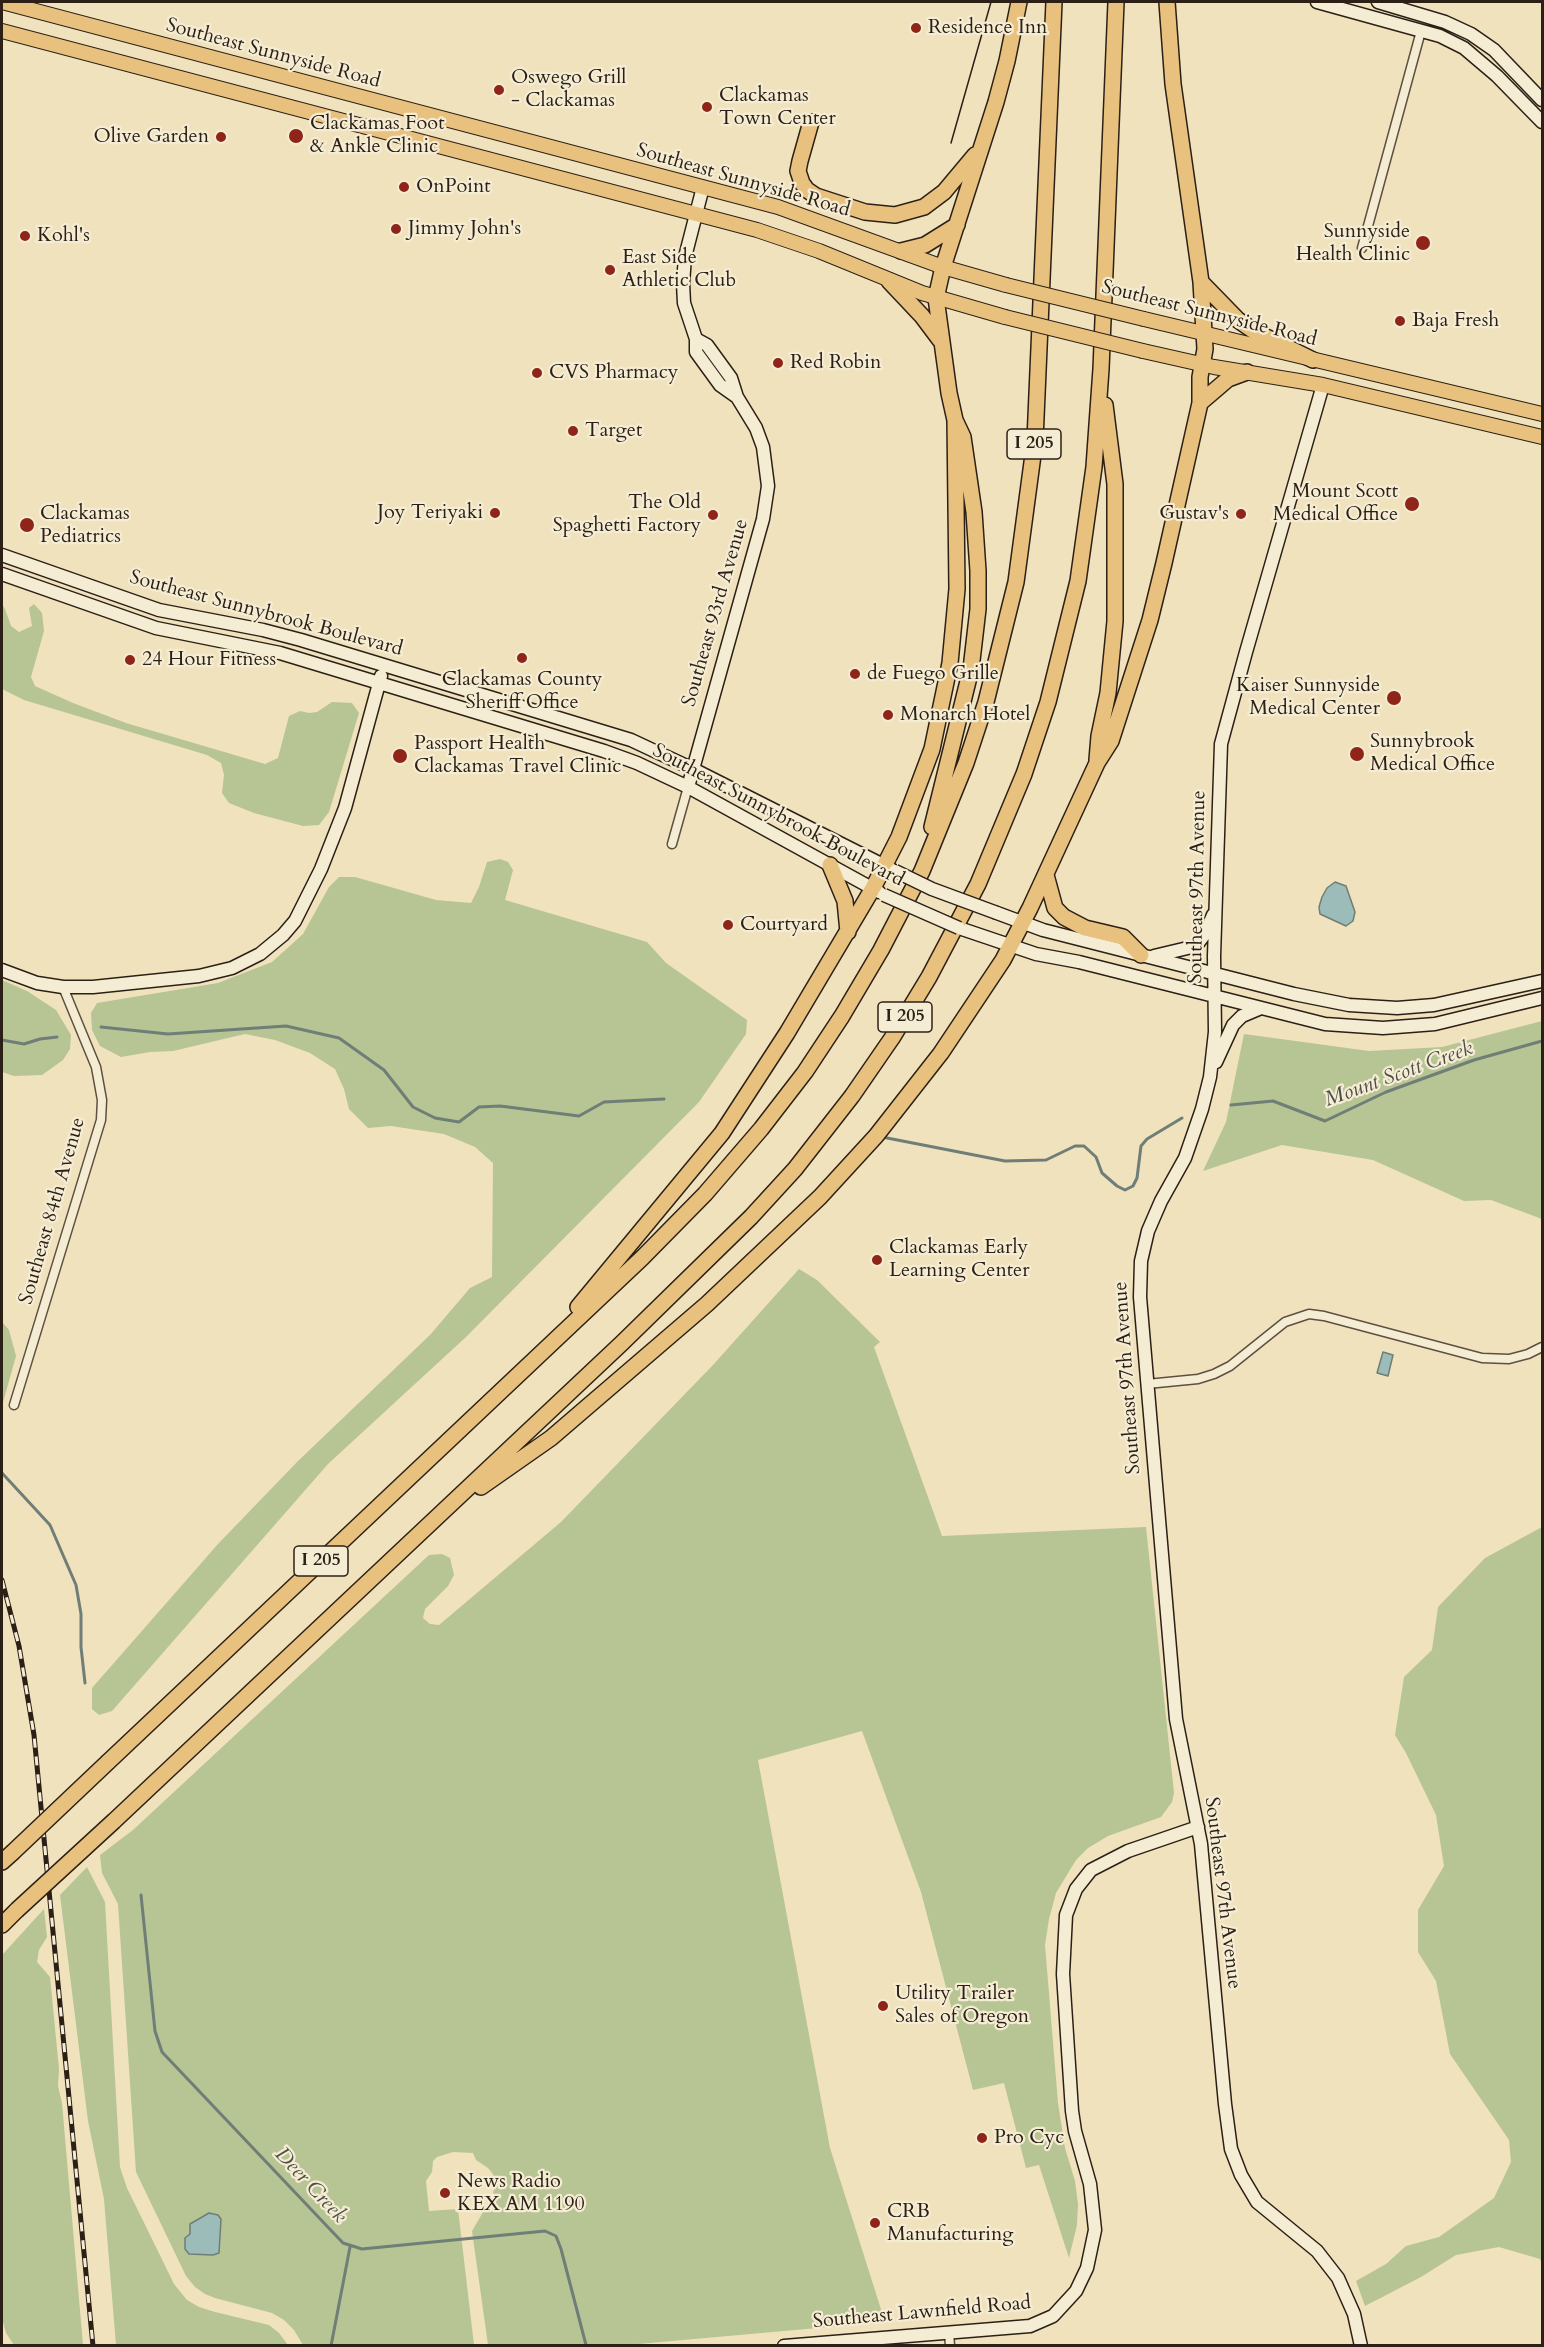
<!DOCTYPE html>
<style>
body{margin:0}
#map{position:relative;width:1544px;height:2347px;overflow:hidden;background:#f0e2bd;font-family:Cardo,serif}
canvas{display:block}
.frame{position:absolute;inset:0;border:3px solid #2c2016;pointer-events:none}
</style>
<div id="map">
<canvas width="1544" height="2347"></canvas>
<div class="frame"></div>
</div>
<script>
const ctx = document.querySelector('canvas').getContext('2d');
ctx.lineJoin = 'round';
function paint(path, color) { ctx.fillStyle = color; ctx.fill(path, 'evenodd'); }
const shape = rows => new Path2D(rows.map(r => 'M' + r).join(''));
function strokePath(path, color, width, dash) { ctx.strokeStyle = color; ctx.lineWidth = width; ctx.lineCap = dash ? 'butt' : 'round'; ctx.setLineDash(dash || []); ctx.stroke(path); }
function write(font, color, halo, rows, align = 'center') {
  ctx.font = font + ' Cardo,serif'; ctx.lineWidth = 4.5; ctx.setLineDash([]); ctx.textBaseline = 'middle'; ctx.strokeStyle = halo; ctx.fillStyle = color; for (const [text, x, y, turn = 0] of rows) {
    ctx.save(); ctx.translate(x, y); ctx.rotate((+turn || 0) * Math.PI / 180); ctx.textAlign = isNaN(turn) ? turn : align; if (halo) ctx.strokeText(text, 0, 0); ctx.fillText(text, 0, 0); ctx.restore();
  }
}
const green = shape([
 [2,604,5,609,11,626,19,632,32,626,29,608,34,604,42,613,44,631,31,677,35,686,73,703,126,723,265,764,278,758,289,716,300,711,309,713,317,712,332,702,352,703,359,713,329,812,319,825,303,826,254,813,229,803,222,793,224,775,221,763,207,755,24,700,2,689],
 [500,859,508,862,513,870,505,900,647,942,666,963,747,1020,746,1034,699,1102,466,1337,328,1464,112,1711,99,1715,92,1709,92,1688,218,1544,298,1461,430,1335,470,1288,492,1277,493,1163,475,1147,444,1134,391,1126,368,1128,349,1109,344,1089,335,1069,310,1053,275,1040,245,1034,173,1051,150,1052,121,1057,100,1046,92,1030,91,1013,97,1003,218,983,272,962,303,934,329,887,339,877,355,877,436,900,471,903,479,887,487,862],
 [2,980,27,991,56,1010,71,1035,70,1049,63,1060,42,1075,14,1076,2,1072],
 [1542,1021,1542,1219,1491,1200,1464,1201,1373,1160,1282,1145,1203,1171,1226,1122,1244,1034,1369,1051,1442,1047],
 [799,1269,817,1280,880,1342,874,1347,942,1536,1146,1527,1174,1793,1172,1802,1161,1817,1108,1836,1088,1848,1076,1860,1056,1893,1049,1919,1045,1945,1058,2103,1065,2148,1075,2181,1078,2204,1077,2225,1069,2258,1039,2165,1026,2168,1004,2083,973,2090,921,1892,862,1731,758,1760,830,2148,885,2322,627,2345,488,2345,472,2231,493,2195,495,2182,493,2174,488,2168,476,2160,473,2153,453,2152,437,2157,433,2161,432,2172,426,2181,429,2211,458,2209,474,2345,303,2345,294,2330,284,2320,272,2313,215,2298,205,2294,195,2287,186,2276,136,2172,118,1904,102,1873,100,1855,133,1830,429,1555,442,1554,450,1558,454,1575,448,1586,425,1609,423,1618,430,1624,439,1625,561,1522,713,1365],
 [2,1322,9,1330,16,1356,2,1406],
 [1542,1527,1542,2264,1540,2259,1499,2247,1456,2255,1421,2277,1365,2306,1356,2281,1386,2264,1406,2246,1439,2237,1494,2198,1511,2162,1509,2140,1450,2054,1436,1981,1418,1952,1418,1910,1444,1866,1436,1815,1406,1753,1395,1735,1404,1677,1432,1650,1438,1607,1485,1558],
 [87,1867,105,1902,120,2167,127,2188,174,2284,187,2300,199,2307,215,2312,269,2325,279,2333,288,2345,116,2345,104,2199,88,2121,60,1895],
 [44,1909,47,1937,39,1950,37,1962,50,1977,59,2069,58,2086,62,2103,83,2345,14,2345,6,2333,2,2318,2,1955]
]);
const water = shape([
 [1335,882,1346,886,1355,912,1353,921,1346,926,1320,914,1319,907,1322,897,1327,888,1335,882],
 [1383,1352,1393,1355,1388,1376,1377,1373,1383,1352],
 [209,2213,218,2215,221,2219,219,2253,213,2255,189,2254,185,2249,185,2238,190,2234,190,2224,209,2213]
]);
const stream = shape([
 [101,1027,168,1034,286,1026,339,1038,384,1070,413,1107,435,1118,459,1122,479,1107,500,1106,579,1116,604,1102,664,1099],
 [2,1040,24,1044,40,1039,57,1037],
 [1231,1105,1273,1101,1325,1121,1386,1092,1474,1060,1542,1041],
 [882,1137,1005,1161,1046,1160,1075,1146,1084,1146,1096,1157,1102,1173,1117,1186,1125,1190,1133,1186,1137,1178,1141,1146,1147,1139,1182,1118],
 [2,1473,50,1525,76,1585,81,1614,81,1647,85,1683],
 [141,1895,155,2031,162,2052,343,2243,362,2249,545,2231,556,2236,561,2249,586,2345],
 [331,2346,350,2247]
]);
const street = shape([
 [1362,248,1421,31],
 [672,844,688,787],
 [1147,1384,1198,1379,1214,1374,1230,1366,1285,1322,1309,1314,1324,1316,1482,1358,1509,1359,1528,1354,1542,1347],
 [14,1405,101,1120,102,1100,96,1067,63,987],
 [949,2332,950,2346]
]);
const secondary = shape([
 [1317,2,1440,36,1464,48,1497,76,1542,122],
 [1378,2,1445,22,1471,34,1494,50,1542,100],
 [696,339,707,345,731,378,737,397],
 [1323,385,1246,652,1221,744,1214,956,1215,1032,1210,1077,1202,1109,1185,1158,1161,1201,1148,1231,1141,1261,1140,1297,1176,1719,1201,1844,1225,2104,1231,2149,1241,2175,1257,2202,1317,2251,1338,2278,1354,2314,1361,2346],
 [2,555,159,610,263,630,301,640,631,740,693,769,891,869],
 [2,574,156,628,280,653,604,751,637,763,688,787,879,892],
 [688,787,763,519,768,486,763,447,756,428,737,397,720,385,696,352,696,339,684,303,683,283,685,257,703,187],
 [997,913,1043,930,1294,994,1349,1005,1397,1008,1434,1005,1542,981],
 [959,928,1036,954,1079,962,1325,1024,1383,1028,1435,1024,1542,998],
 [1154,956,1196,946,1205,934,1213,915],
 [2,970,37,983,63,987,93,987,199,976,232,968,260,954,283,935,295,921,321,869,345,808,381,676],
 [1216,1062,1233,1025,1242,1016,1261,1008],
 [784,2346,1030,2326,1053,2316,1076,2291,1087,2268,1095,2230,1090,2184,1075,2131,1072,2111,1063,1974,1066,1915,1076,1889,1091,1870,1128,1851,1198,1827]
]);
const primary = shape([
 [2,2,778,207,943,267,1006,285],
 [2,31,757,230,819,251,922,293,1005,317],
 [1144,319,1542,414],
 [1143,351,1214,367,1323,385,1542,437]
]);
const highway = shape([
 [811,122,800,161,798,171,802,183,807,190,816,196,865,212,895,215,924,207,944,192,975,155],
 [901,251,925,245,957,225],
 [889,281,922,316,940,340],
 [1201,282,1238,320,1254,331,1313,360],
 [1200,403,1228,379,1247,372],
 [1097,760,1099,736,1108,693,1115,621,1115,484,1105,405],
 [932,827,971,669,978,609,978,571,974,512,963,437,955,420,949,393,936,298,943,267,996,102,1007,61,1019,2],
 [830,865,845,901,848,932],
 [1046,875,1055,908,1064,917,1085,928,1123,937,1141,955],
 [578,1307,722,1133,787,1033,873,888,899,837,932,749,950,663,957,589,955,420],
 [481,1487,551,1438,707,1304,820,1197,876,1136,941,1053,1003,960,1030,908,1097,763,1111,741,1150,620,1164,563,1200,403,1200,377,1205,349,1201,282,1173,84,1167,2],
 [108,1762,642,1258,705,1194,761,1129,805,1072,842,1016,881,950,922,871,966,763,986,702,1016,582,1035,440,1054,2],
 [114,1821,622,1343,751,1217,795,1169,852,1096,892,1038,929,977,978,884,1024,774,1048,702,1078,581,1094,467,1101,369,1116,2],
 [2,1862,12,1853],
 [2,1925,17,1910]
]);
const tram = shape([
 [951,143,991,2]
]);
const rail = shape([
 [2,1580,19,1646,34,1735,93,2346]
]);
const secondaryBridge = shape([
 [895,871,932,889,997,913],
 [884,895,959,928]
]);
const primaryBridge = shape([
 [1006,285,1144,319],
 [1005,317,1143,351]
]);
const highwayBridge = shape([
 [12,1853,108,1762],
 [17,1910,114,1821]
]);
const markers = [
 [916,28,6,"#8f2418"],
 [499,90,6,"#8f2418"],
 [707,107,6,"#8f2418"],
 [296,136,8,"#8f2418"],
 [221,137,6,"#8f2418"],
 [404,187,6,"#8f2418"],
 [396,229,6,"#8f2418"],
 [25,236,6,"#8f2418"],
 [1423,243,8,"#8f2418"],
 [610,270,6,"#8f2418"],
 [1400,321,6,"#8f2418"],
 [778,363,6,"#8f2418"],
 [537,373,6,"#8f2418"],
 [573,431,6,"#8f2418"],
 [1412,504,8,"#8f2418"],
 [495,513,6,"#8f2418"],
 [1241,514,6,"#8f2418"],
 [713,515,6,"#8f2418"],
 [27,525,8,"#8f2418"],
 [522,658,6,"#8f2418"],
 [130,660,6,"#8f2418"],
 [855,674,6,"#8f2418"],
 [1394,698,8,"#8f2418"],
 [888,715,6,"#8f2418"],
 [1357,754,8,"#8f2418"],
 [400,756,8,"#8f2418"],
 [728,925,6,"#8f2418"],
 [877,1260,6,"#8f2418"],
 [883,2006,6,"#8f2418"],
 [982,2138,6,"#8f2418"],
 [445,2193,6,"#8f2418"],
 [875,2223,6,"#8f2418"]
];
const shields = [
 [1034,444,54],
 [905,1017,54],
 [321,1561,54]
];
const shieldNames = [
 ["I 205",1034,444],
 ["I 205",905,1017],
 ["I 205",321,1561]
];
const poiNames = [
 ["Residence Inn",928,28],
 ["Oswego Grill",511,78],
 ["- Clackamas",511,101],
 ["Clackamas",719,96],
 ["Town Center",719,119],
 ["Clackamas Foot",310,124],
 ["& Ankle Clinic",310,147],
 ["Olive Garden",209,137,"right"],
 ["OnPoint",416,187],
 ["Jimmy John's",408,229],
 ["Sunnyside",1410,232,"right"],
 ["Health Clinic",1410,255,"right"],
 ["Kohl's",37,236],
 ["East Side",622,258],
 ["Athletic Club",622,281],
 ["Baja Fresh",1412,321],
 ["Red Robin",790,363],
 ["CVS Pharmacy",549,373],
 ["Target",585,431],
 ["Mount Scott",1398,492,"right"],
 ["Medical Office",1398,515,"right"],
 ["The Old",701,503,"right"],
 ["Spaghetti Factory",701,526,"right"],
 ["Joy Teriyaki",483,513,"right"],
 ["Clackamas",40,514],
 ["Pediatrics",40,537],
 ["Gustav's",1229,514,"right"],
 ["24 Hour Fitness",142,660],
 ["de Fuego Grille",867,674],
 ["Clackamas County",522,680,"center"],
 ["Sheriff Office",522,703,"center"],
 ["Kaiser Sunnyside",1380,686,"right"],
 ["Medical Center",1380,709,"right"],
 ["Monarch Hotel",900,715],
 ["Sunnybrook",1370,742],
 ["Medical Office",1370,765],
 ["Passport Health",414,744],
 ["Clackamas Travel Clinic",414,767],
 ["Courtyard",740,925],
 ["Clackamas Early",889,1248],
 ["Learning Center",889,1271],
 ["Utility Trailer",895,1994],
 ["Sales of Oregon",895,2017],
 ["Pro Cyc",994,2138],
 ["News Radio",457,2182],
 ["KEX AM 1190",457,2205],
 ["CRB",887,2212],
 ["Manufacturing",887,2235]
];
const streetNames = [
 ["Southeast Sunnyside Road",273,54,15],
 ["Southeast Sunnyside Road",743,181,16],
 ["Southeast Sunnyside Road",1209,314,14],
 ["Southeast 93rd Avenue",716,613,-74],
 ["Southeast Sunnybrook Boulevard",266,614,15],
 ["Southeast Sunnybrook Boulevard",778,816,28],
 ["Southeast 97th Avenue",1198,887,-89],
 ["Southeast 84th Avenue",53,1211,-74],
 ["Southeast 97th Avenue",1128,1378,-94],
 ["Southeast 97th Avenue",1222,1893,83],
 ["Southeast Lawnfield Road",922,2313,-5]
];
const waterNames = [
 ["Mount Scott Creek",1399,1075,-20],
 ["Deer Creek",310,2186,47]
];
paint(green, '#b7c493');
paint(water, '#9bbcb8');
strokePath(water, '#6f7e77', 1.5);
strokePath(stream, '#6f7e77', 3);
strokePath(street, '#5d5040', 11);
strokePath(secondary, '#2c2016', 15);
strokePath(primary, '#2c2016', 16);
strokePath(highway, '#2c2016', 18);
strokePath(street, '#f5ecd4', 8);
strokePath(secondary, '#f5ecd4', 12);
strokePath(primary, '#e8c17e', 14);
strokePath(highway, '#e8c17e', 15);
strokePath(tram, '#2c2016', 1.5);
strokePath(rail, '#2c2016', 5);
strokePath(rail, '#f5ecd4', 3, [9]);
strokePath(secondaryBridge, '#2c2016', 15, []);
strokePath(primaryBridge, '#2c2016', 16, []);
strokePath(highwayBridge, '#2c2016', 18, []);
strokePath(secondaryBridge, '#f5ecd4', 12);
strokePath(primaryBridge, '#e8c17e', 14);
strokePath(highwayBridge, '#e8c17e', 15);
for (const [x, y, r, color] of markers) { const dot = new Path2D(); dot.arc(x, y, r, 0, 2 * Math.PI); ctx.fillStyle = color; ctx.fill(dot); strokePath(dot, '#f5ecd4', 2); }
for (const [x, y, w] of shields) { const box = new Path2D(); box.roundRect(x - w / 2, y - 15, w, 30, 4.5); ctx.fillStyle = '#f5ecd4'; ctx.fill(box); strokePath(box, '#2c2016', 1.5); }
write('bold 18px', '#2c2016', null, shieldNames);
write('20px', '#2c2016', '#f5ecd4', poiNames, 'left');
write('20px', '#2c2016', '#f5ecd4', streetNames);
write('italic 21px', '#4d4f47', '#f5ecd4', waterNames);
</script>
